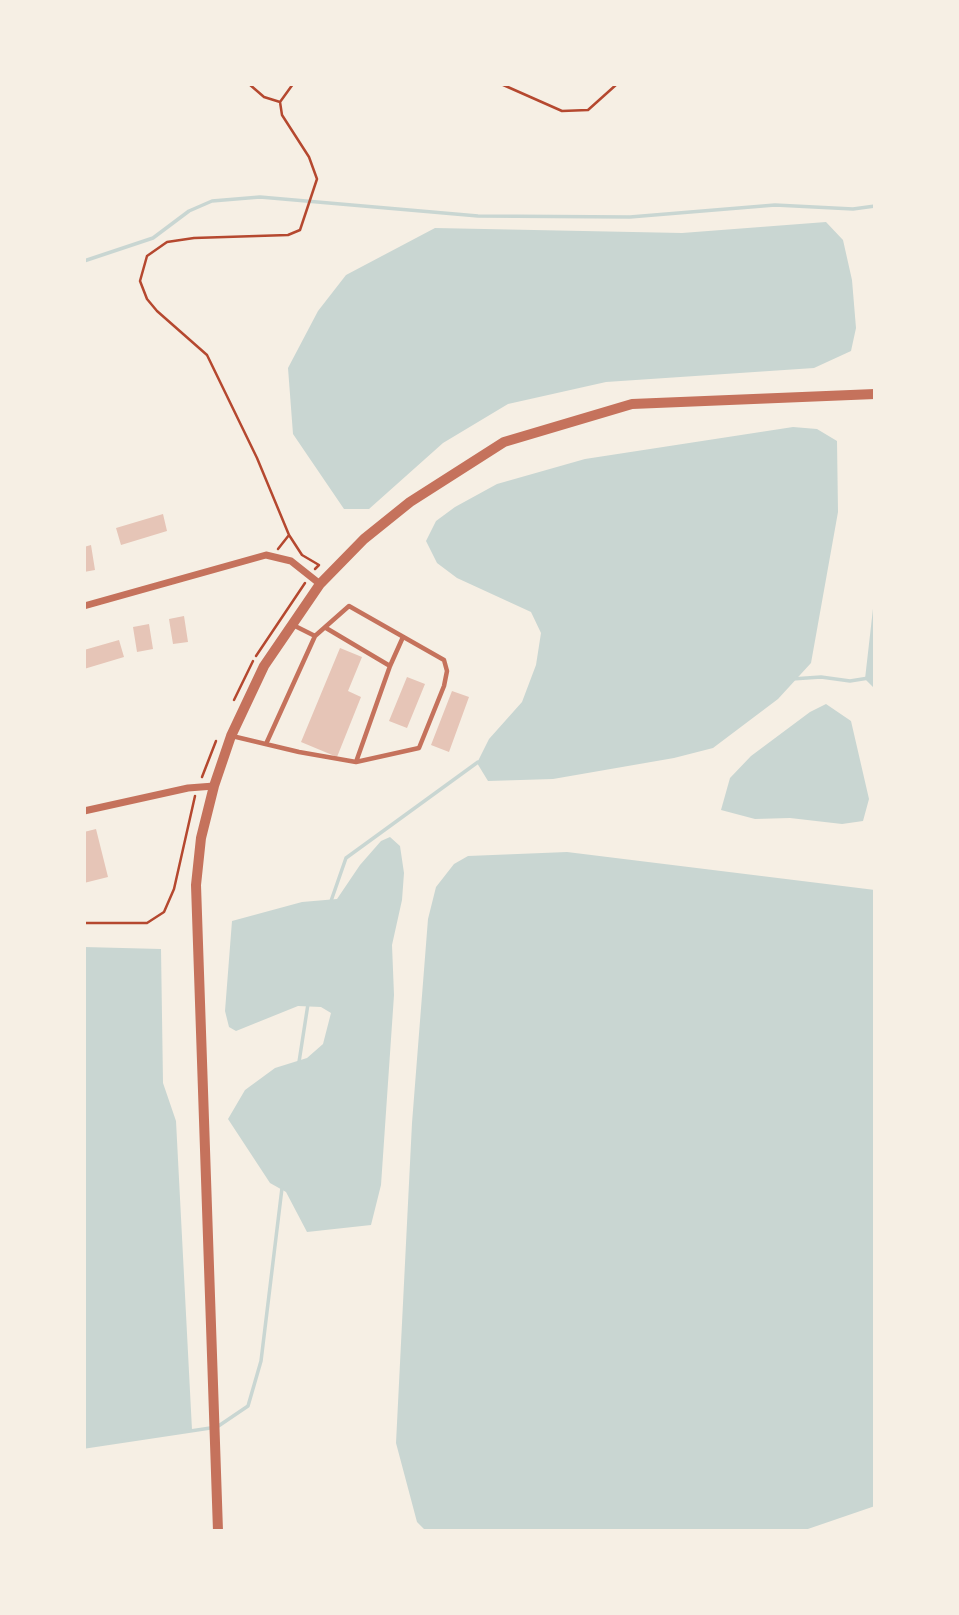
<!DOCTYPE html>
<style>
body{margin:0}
#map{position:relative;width:959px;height:1615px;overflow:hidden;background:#f6efe4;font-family:Roboto,sans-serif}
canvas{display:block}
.frame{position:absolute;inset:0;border:86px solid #f6efe4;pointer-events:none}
</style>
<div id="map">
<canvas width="959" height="1615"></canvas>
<div class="frame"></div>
</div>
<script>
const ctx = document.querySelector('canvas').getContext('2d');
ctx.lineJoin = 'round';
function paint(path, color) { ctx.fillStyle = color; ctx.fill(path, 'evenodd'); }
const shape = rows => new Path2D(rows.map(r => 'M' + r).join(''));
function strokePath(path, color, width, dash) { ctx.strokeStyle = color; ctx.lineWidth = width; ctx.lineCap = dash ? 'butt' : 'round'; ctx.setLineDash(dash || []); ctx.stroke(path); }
const water = shape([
 [826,222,843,240,852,280,856,328,851,351,814,368,606,382,508,404,443,443,369,509,344,509,293,434,288,368,318,311,346,275,435,228,682,233],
 [793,427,817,429,837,441,838,512,811,663,778,699,713,748,674,758,553,779,488,781,477,763,489,739,522,702,536,665,541,633,531,612,457,578,437,563,426,541,436,521,455,507,497,484,585,459],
 [875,591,875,689,865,679],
 [826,704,851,721,869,799,863,821,842,824,790,818,755,819,721,810,730,778,751,756,810,712],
 [390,837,400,846,404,873,402,900,392,945,394,995,381,1185,371,1225,307,1232,286,1192,270,1183,228,1119,245,1090,275,1068,307,1058,323,1044,331,1013,321,1007,298,1006,236,1031,229,1027,225,1011,232,921,302,902,337,899,360,865,381,841],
 [567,852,875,890,875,1506,802,1531,426,1531,417,1522,396,1443,412,1123,428,919,436,887,454,864,468,856],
 [84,947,161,949,163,1083,176,1121,192,1430,84,1447]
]);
const stream = shape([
 [84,261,153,238,189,211,212,201,260,197,478,216,630,217,775,205,853,209,875,206],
 [792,679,821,677,850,681,875,677],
 [331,901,346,858,478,762],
 [299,1062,308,1004],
 [84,1447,217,1427,248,1406,261,1361,282,1188]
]);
const building = shape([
 [163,514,167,531,121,545,116,528],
 [91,545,95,570,84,572,84,547],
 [184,616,188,642,173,644,169,619],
 [149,624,153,649,137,652,133,627],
 [119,640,124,657,84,669,84,650],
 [340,648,362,657,348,691,361,697,337,757,301,742],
 [407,677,425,684,407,728,389,721],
 [452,691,469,697,449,752,431,745],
 [96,829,108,877,84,883,84,832]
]);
const path = shape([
 [249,84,264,97,280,102],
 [293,84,280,102,282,115,309,157,317,179,300,230,288,235,194,238,167,242,147,256,140,281,147,299,157,311,207,355,257,458,289,535,302,555,319,565,315,569],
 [501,84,562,111,588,110,617,84],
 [278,549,289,535],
 [256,656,305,583],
 [234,700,253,661],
 [202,777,216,741],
 [84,923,147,923,164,912,174,889,195,796]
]);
const service = shape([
 [326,628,390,666,356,762],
 [390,666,403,637],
 [232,736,299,752,356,762,419,748,444,686,447,671,444,660,349,606,315,636,291,624],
 [266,744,315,636]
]);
const minor = shape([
 [84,606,266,555,291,561,320,584],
 [84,811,188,788,214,786]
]);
const tertiary = shape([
 [218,1531,196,885,201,838,214,786,231,736,264,666,320,584,364,539,410,502,504,442,632,404,875,394]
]);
paint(water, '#c9d6d2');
strokePath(stream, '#c9d6d2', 3.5);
paint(building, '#e6c5b7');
strokePath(path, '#b5482f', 2.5);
strokePath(service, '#c5725c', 4.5);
strokePath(minor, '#c5725c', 7);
strokePath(tertiary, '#c5725c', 10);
</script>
